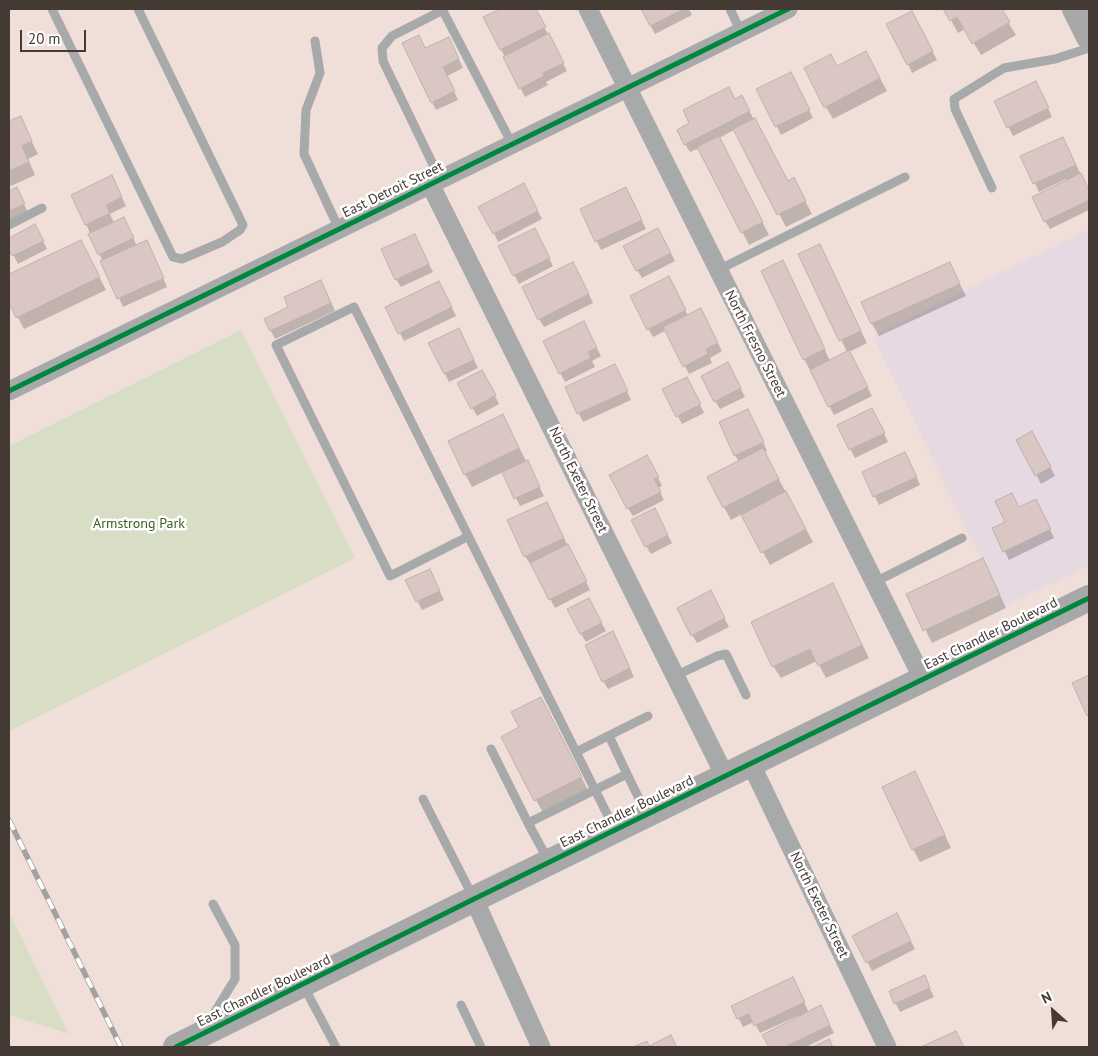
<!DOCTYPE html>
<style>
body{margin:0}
#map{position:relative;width:1098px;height:1056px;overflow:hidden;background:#f0dfd9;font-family:"PT Sans",sans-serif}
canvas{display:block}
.frame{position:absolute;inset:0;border:10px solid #453934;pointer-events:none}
.north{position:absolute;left:1028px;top:986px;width:50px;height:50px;-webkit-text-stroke:4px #fff;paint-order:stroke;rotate:334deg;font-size:14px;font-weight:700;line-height:20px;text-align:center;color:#453934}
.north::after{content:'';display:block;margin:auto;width:18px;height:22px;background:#453934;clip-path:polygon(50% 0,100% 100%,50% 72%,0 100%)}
.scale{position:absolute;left:20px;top:30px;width:66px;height:22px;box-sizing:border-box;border:2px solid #453934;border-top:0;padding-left:6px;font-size:15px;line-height:18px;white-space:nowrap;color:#453934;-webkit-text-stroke:4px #fff;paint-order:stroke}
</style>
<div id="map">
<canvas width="1098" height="1056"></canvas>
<div class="frame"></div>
<div class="north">N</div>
<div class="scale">20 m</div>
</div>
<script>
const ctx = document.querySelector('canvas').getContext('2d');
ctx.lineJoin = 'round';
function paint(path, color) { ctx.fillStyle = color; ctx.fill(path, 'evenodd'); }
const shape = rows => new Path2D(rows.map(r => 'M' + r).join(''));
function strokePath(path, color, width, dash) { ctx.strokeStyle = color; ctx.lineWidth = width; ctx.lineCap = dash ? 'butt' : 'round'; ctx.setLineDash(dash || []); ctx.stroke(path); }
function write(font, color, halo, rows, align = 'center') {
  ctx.font = font + ' "PT Sans",sans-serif'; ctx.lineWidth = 5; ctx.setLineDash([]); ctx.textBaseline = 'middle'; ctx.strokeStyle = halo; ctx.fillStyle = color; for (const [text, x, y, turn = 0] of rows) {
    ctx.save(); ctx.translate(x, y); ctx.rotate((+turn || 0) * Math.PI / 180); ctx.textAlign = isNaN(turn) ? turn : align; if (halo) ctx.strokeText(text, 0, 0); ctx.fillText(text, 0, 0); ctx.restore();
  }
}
const industrial = shape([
 [1089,229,1089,565,1004,607,873,336]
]);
const green = shape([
 [241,330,355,558,9,731,9,446],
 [9,912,69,1034,9,1015]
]);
const shadow = shape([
 [503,9,535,9,567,71,546,82,548,85,525,97,485,18],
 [642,9,689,9,692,15,655,34],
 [945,9,1000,9,1016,35,981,55,965,29,958,33],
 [916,21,937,60,912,73,908,64],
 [419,36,426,49,453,47,463,68,447,76,458,100,436,110,432,102],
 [873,65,887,91,833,119,826,107,837,67],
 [795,82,813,118,781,135,758,89],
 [1040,90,1052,117,1013,136,995,101],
 [735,100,746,105,788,182,800,191,812,214,786,227,734,130,719,138,769,235,749,245,699,148,690,152,685,144],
 [20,118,38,154,28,159,35,175,11,186,9,183,9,123],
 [1063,138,1089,191,1089,210,1050,229,1045,221,1067,181,1066,179,1039,192,1022,157],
 [116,185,126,206,110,214,114,223,128,227,137,246,151,250,167,287,123,307,86,224],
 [17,189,28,213,9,222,9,192],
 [528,192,542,219,498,242,494,233],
 [630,197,646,229,601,250,581,209],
 [35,226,47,249,18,264,9,246,9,239],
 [539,238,553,266,519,284,500,247],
 [663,238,675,261,642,278,637,270],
 [81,242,106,290,24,329,9,300,9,276],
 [419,244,433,272,401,287,396,279],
 [800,254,826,258,867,343,849,352,872,396,834,415,804,359,790,275,830,361,847,352],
 [949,263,966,296,879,336,872,324],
 [578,271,593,303,544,327,539,319],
 [673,286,688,316,705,318,722,351,710,358,712,363,689,374,667,330,653,337,648,329],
 [325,289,335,311,275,339,265,319],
 [443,290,456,316,404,341,400,333],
 [588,331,601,356,592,361,595,367,565,382,544,342],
 [463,338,478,368,449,382,430,343],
 [732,372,745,397,720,409,715,401],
 [619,374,631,400,583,422,567,388],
 [487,380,499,404,477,416,459,384],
 [691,387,704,413,682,424,664,390],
 [503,416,544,496,520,506,503,472,472,487,465,474],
 [752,418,767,451,764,452,813,542,770,565,742,514,731,520,708,478,739,462,735,455],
 [877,418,888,442,855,458,838,425],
 [1018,440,1037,441,1055,476,1041,484],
 [909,462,920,485,879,505,863,473],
 [652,465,662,486,658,488,664,500,633,516,628,508],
 [1020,509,1040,509,1054,538,1009,560,994,529,1007,522],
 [551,512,590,590,555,608,532,563,530,564,525,556],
 [659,518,672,543,651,554,646,546],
 [989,572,1006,608,932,643,908,595],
 [434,579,444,600,422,610,407,581],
 [833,585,869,658,826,678,817,661,781,678,773,666],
 [715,600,729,627,697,643,692,635],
 [594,608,606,631,586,642,581,634],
 [617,641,634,677,608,689,603,681],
 [547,711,588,790,543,813,503,737],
 [921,785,951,848,920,862,913,849],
 [901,923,915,949,872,971,854,936],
 [924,977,934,997,900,1012,890,992],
 [797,987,809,1013,825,1015,834,1033,806,1047,770,1047,764,1035,799,1018,798,1016,760,1033,754,1022,743,1027,732,1006]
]);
const building = shape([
 [500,9,536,9,546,27,500,50,483,17,500,9],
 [641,9,684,9,650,26,641,9],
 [943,9,1002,9,1010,22,972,44,957,17,950,21,943,9],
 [912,11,933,51,907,65,886,24,912,11],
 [549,33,564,63,543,73,544,76,519,89,503,57,549,33],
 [419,35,425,48,449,37,459,59,443,67,455,91,431,103,402,43,419,35],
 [866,51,880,78,824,108,804,68,831,54,837,66,866,51],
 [791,72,810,110,775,127,756,89,791,72],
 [1036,81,1049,108,1007,128,994,101,1036,81],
 [729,87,735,99,742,95,750,111,684,145,677,130,689,123,683,110,729,87],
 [21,116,32,141,22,146,29,162,9,171,9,121,21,116],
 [755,118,788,181,794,177,806,201,777,215,733,129,755,118],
 [719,136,763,222,741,233,697,147,719,136],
 [1063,137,1076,165,1033,184,1020,156,1063,137],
 [1081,173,1089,190,1089,200,1044,222,1032,197,1081,173],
 [112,175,122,197,106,205,110,213,85,225,71,195,112,175],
 [524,183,538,211,493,234,478,207,524,183],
 [17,187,25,204,9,211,9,191,17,187],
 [626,187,642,220,595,242,580,209,626,187],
 [124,217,134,238,98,255,88,234,124,217],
 [35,224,44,241,12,256,9,249,9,238,35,224],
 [535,228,550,258,513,276,498,246,535,228],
 [658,228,671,253,636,271,623,246,658,228],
 [415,234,429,264,395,280,381,249,415,234],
 [81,240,100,277,16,318,9,303,9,274,81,240],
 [147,240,164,278,117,299,100,261,147,240],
 [820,244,861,331,839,341,798,254,820,244],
 [783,260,825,349,803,360,761,271,783,260],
 [573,262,589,294,538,320,522,287,573,262],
 [950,262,960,284,871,324,861,302,950,262],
 [669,276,686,310,647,330,630,296,669,276],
 [321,280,331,303,270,331,264,319,288,307,284,297,321,280],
 [439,281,452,307,398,334,385,307,439,281],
 [701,308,718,343,706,349,708,354,683,367,663,327,701,308],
 [584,321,597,348,588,352,591,358,559,374,543,341,584,321],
 [459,328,474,360,444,374,428,343,459,328],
 [849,350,868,387,828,407,810,370,849,350],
 [728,362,741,388,714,402,701,376,728,362],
 [615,364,628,391,577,414,565,387,615,364],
 [482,370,496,395,471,409,457,383,482,370],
 [687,377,701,404,676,417,662,389,687,377],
 [872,408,885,433,849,450,837,425,872,408],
 [748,409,764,442,734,456,719,422,748,409],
 [503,414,519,448,464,475,448,441,503,414],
 [1032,431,1051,467,1035,476,1016,440,1032,431],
 [763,448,779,479,723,508,707,477,763,448],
 [905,452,917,477,873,497,862,472,905,452],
 [647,455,659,477,654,479,661,492,627,509,609,475,647,455],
 [528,460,540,487,514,499,502,472,528,460],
 [786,491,806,529,761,553,741,515,786,491],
 [1012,493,1019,507,1036,499,1051,529,1003,552,992,528,1005,522,995,501,1012,493],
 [547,502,564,538,524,557,507,520,547,502],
 [655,508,668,535,645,547,631,520,655,508],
 [568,544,587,581,549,600,530,563,568,544],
 [983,558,1000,595,923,631,906,594,983,558],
 [430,569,440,591,416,602,405,580,430,569],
 [833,583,862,645,818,666,810,649,772,667,751,622,833,583],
 [711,590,725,618,691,636,677,608,711,590],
 [589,598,602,623,580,634,567,609,589,598],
 [613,631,630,668,602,682,585,645,613,631],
 [1089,675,1089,715,1087,716,1072,683,1089,675],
 [541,697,582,777,534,801,501,737,519,727,511,712,541,697],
 [915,771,945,835,912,850,882,787,915,771],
 [897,913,911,941,866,963,852,936,897,913],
 [925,975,930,988,894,1004,889,991,925,975],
 [793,977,805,1002,754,1026,749,1014,737,1019,731,1006,793,977],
 [821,1005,830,1025,785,1047,769,1047,762,1035,821,1005],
 [956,1031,964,1047,921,1047,956,1031],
 [671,1035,677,1047,633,1047,647,1041,649,1046,671,1035],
 [829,1039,833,1047,813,1047,829,1039]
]);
const lane = shape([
 [52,9,173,257,182,259,222,242,240,230,243,225,138,9],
 [442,9,512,144],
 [730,9,741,32],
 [315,41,320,73,306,110,304,154,339,229],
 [440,179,383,61,382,48,392,36,443,10],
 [992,188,955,109,954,99,1004,68,1055,59,1089,48],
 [9,225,42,208],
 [718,270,905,177],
 [467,537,390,576,276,345,354,307,614,828],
 [875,582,962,538],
 [675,676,717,656,726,654,746,695],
 [609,736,627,774],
 [491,749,528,823,627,774,646,813],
 [576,752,648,716],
 [423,799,473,897],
 [528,823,548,860],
 [304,987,336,1047],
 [461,1005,481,1047],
 [208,1023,235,979,235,945,213,904]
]);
const street = shape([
 [588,9,923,679],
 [430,184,725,776],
 [9,391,788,9],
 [751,764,887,1047],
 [474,899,541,1047]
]);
const secondary = shape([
 [1075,9,1089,37],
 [176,1047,474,899,1089,598]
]);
const rail = shape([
 [9,820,121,1047]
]);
const cycleway = shape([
 [9,391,788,9],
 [176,1047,474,899,1089,598]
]);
const streetNames = [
 ["East Detroit Street",393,190,-26],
 ["North Fresno Street",755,344,63],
 ["North Exeter Street",578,480,64],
 ["East Chandler Boulevard",991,634,-26],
 ["East Chandler Boulevard",627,812,-26],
 ["North Exeter Street",819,905,64],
 ["East Chandler Boulevard",264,991,-26]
];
const parkNames = [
 ["Armstrong Park",139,524]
];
paint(industrial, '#e6d9e2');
paint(green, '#d7dec5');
paint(shadow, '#0003');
paint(building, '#dac7c3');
strokePath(building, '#bfb1ae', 1);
strokePath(lane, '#a8a9ab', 9);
strokePath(street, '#a8a9ab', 19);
strokePath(secondary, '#a9a8a9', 26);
strokePath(rail, '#a2a1a0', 5.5);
strokePath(rail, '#fff', 4, [11]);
strokePath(cycleway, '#00873e', 5);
write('14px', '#453934', '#fff', streetNames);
write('14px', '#385d1d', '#fff', parkNames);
</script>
